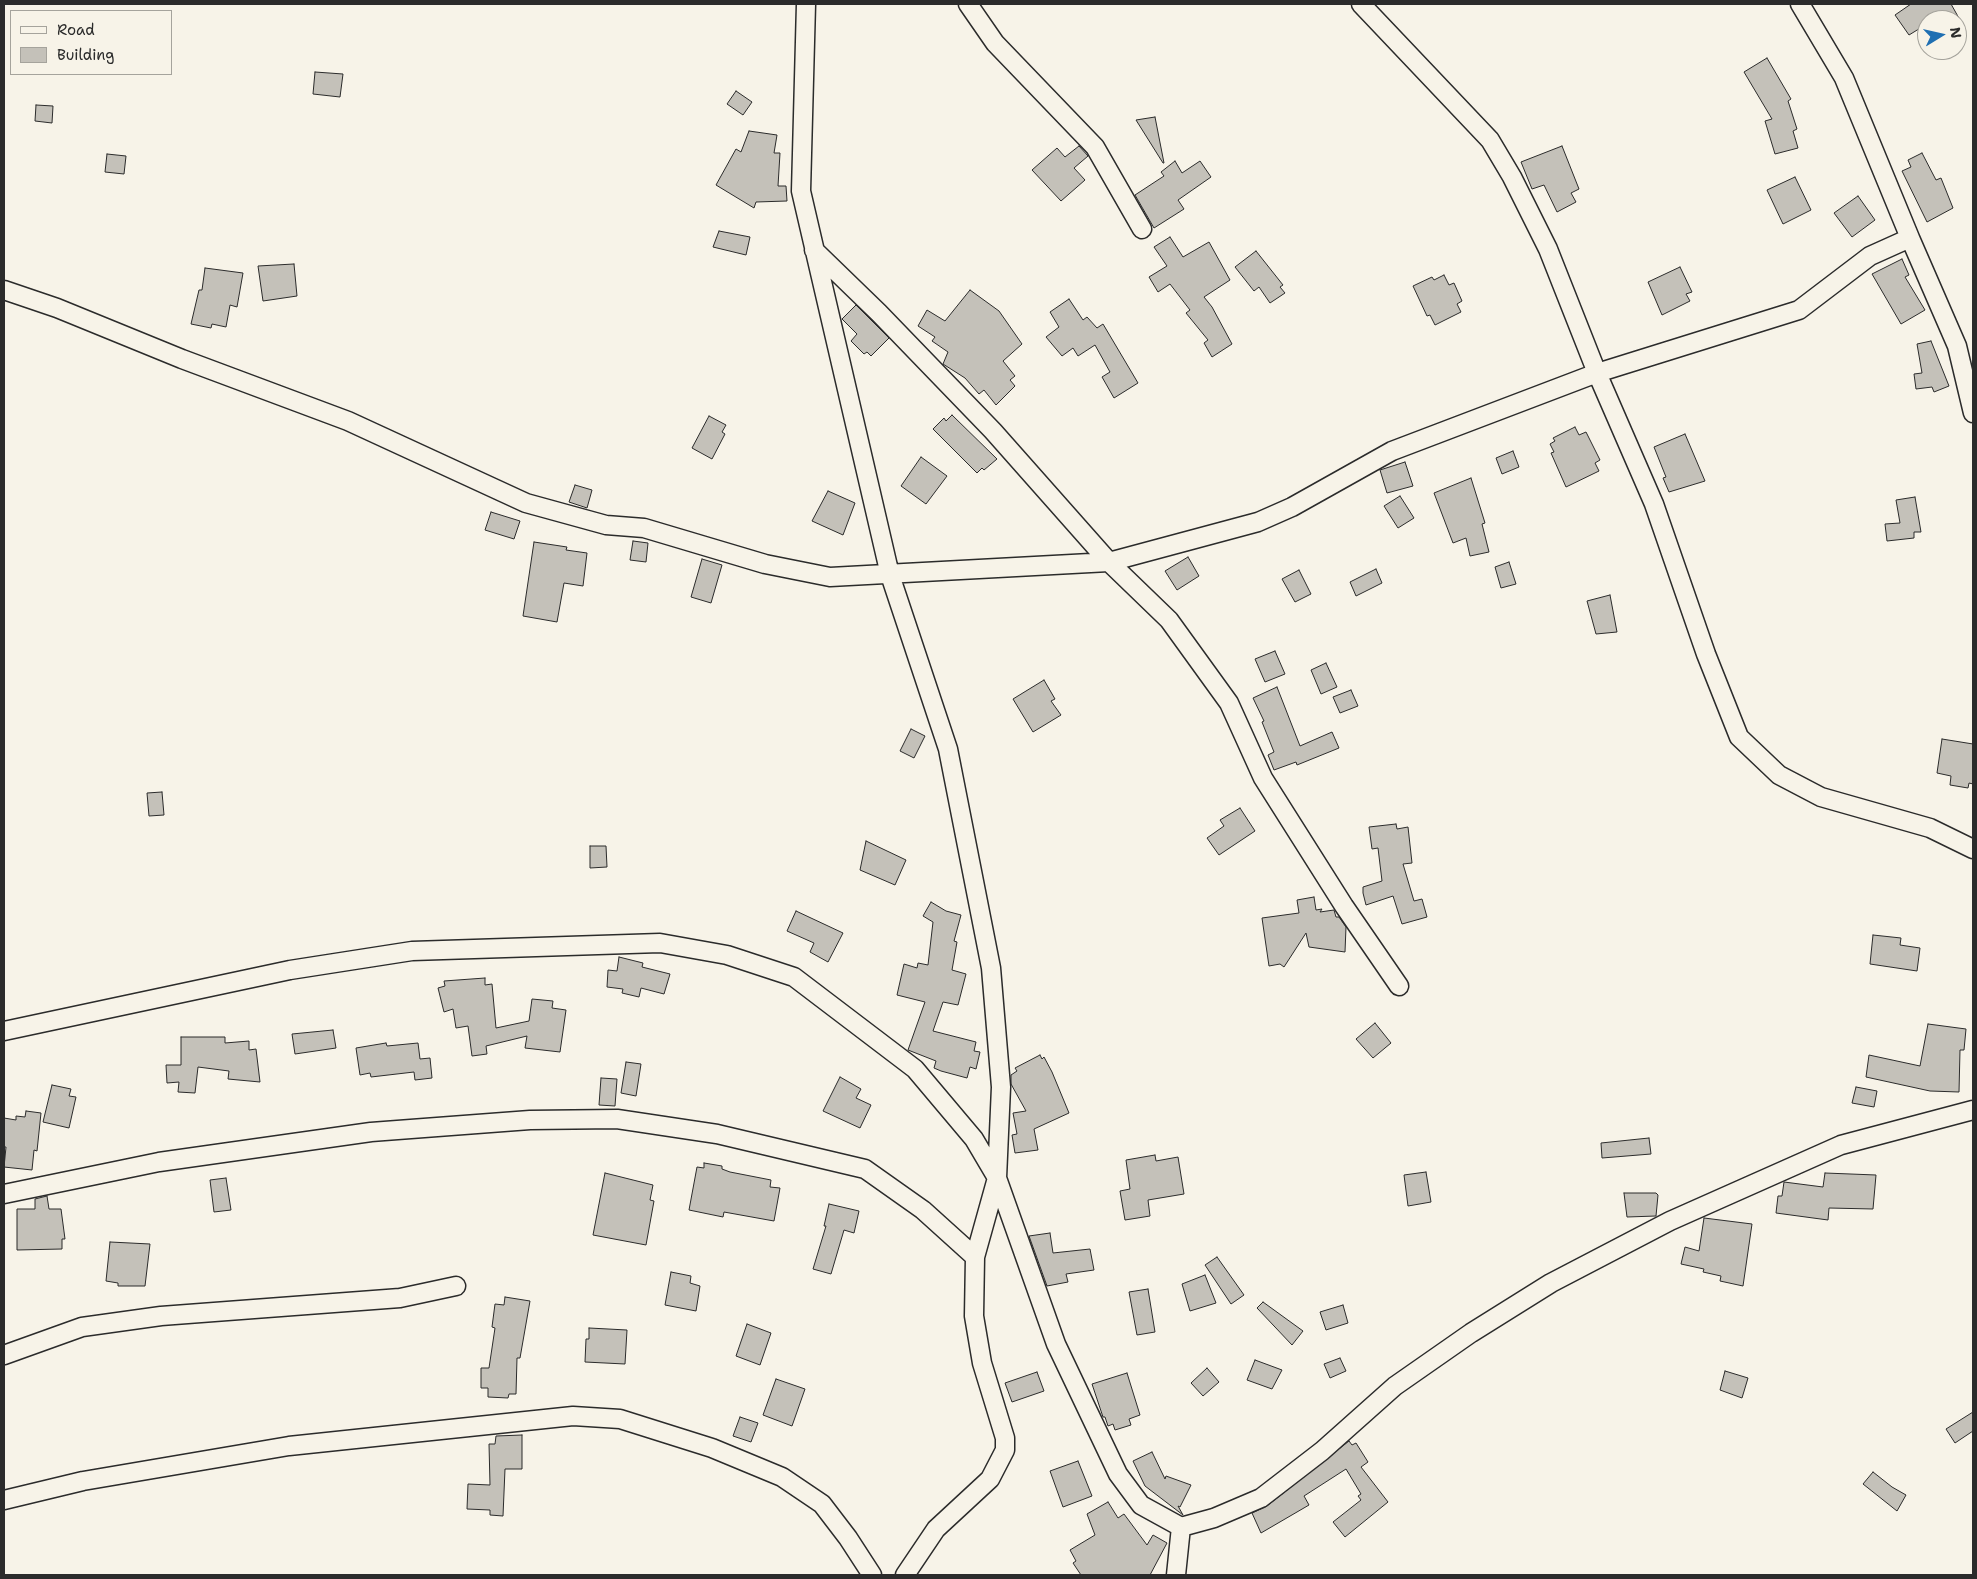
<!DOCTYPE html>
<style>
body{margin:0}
#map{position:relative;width:1977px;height:1579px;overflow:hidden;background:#f7f3e8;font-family:"Shantell Sans",sans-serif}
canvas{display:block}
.frame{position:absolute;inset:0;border:5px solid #2b2b2b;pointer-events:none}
.legend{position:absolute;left:10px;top:10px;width:162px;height:65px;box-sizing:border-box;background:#f7f3e8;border:1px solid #a5a39c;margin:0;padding:6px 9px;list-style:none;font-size:15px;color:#2b2b2b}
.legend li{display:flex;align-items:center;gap:10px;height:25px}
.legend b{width:25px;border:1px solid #a5a39c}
.north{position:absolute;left:1917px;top:10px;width:50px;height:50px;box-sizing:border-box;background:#f7f3e8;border:1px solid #a5a39c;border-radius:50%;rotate:81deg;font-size:14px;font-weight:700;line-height:20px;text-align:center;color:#2b2b2b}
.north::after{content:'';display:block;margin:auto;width:18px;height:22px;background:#1f6fb2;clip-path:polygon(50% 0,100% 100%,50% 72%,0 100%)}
</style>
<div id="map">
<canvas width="1977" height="1579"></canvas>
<div class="frame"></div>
<ul class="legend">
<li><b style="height:6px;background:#f7f3e8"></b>Road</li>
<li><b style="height:14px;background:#c4c1b9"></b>Building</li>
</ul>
<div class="north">N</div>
</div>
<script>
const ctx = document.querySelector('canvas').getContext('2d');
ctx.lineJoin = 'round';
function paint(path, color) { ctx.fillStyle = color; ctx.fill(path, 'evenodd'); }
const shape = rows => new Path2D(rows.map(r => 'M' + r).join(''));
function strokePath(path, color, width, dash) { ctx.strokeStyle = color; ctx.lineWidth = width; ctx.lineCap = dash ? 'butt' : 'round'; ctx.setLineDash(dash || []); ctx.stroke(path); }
const building = shape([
 [1911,4,1951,4,1960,20,1927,20,1927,24,1909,35,1895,15,1911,4],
 [1767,58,1791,99,1788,101,1797,129,1793,131,1798,148,1775,154,1765,121,1772,119,1744,72,1767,58],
 [315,72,343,74,340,97,313,94,315,72],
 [736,91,752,102,743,115,727,104,736,91],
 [36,105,53,106,52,123,35,121,36,105],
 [1155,117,1164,163,1163,163,1136,120,1155,117],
 [749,131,777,135,774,153,780,153,778,186,786,186,787,201,756,202,754,208,716,185,736,149,741,152,749,131],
 [1079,146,1088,156,1074,168,1085,180,1061,201,1032,170,1057,148,1065,157,1079,146],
 [1562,146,1579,189,1571,193,1576,202,1557,212,1544,185,1532,189,1521,162,1562,146],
 [1922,153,1936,180,1941,178,1953,208,1927,222,1902,171,1911,167,1908,160,1922,153],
 [107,154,126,156,124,174,105,172,107,154],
 [1175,161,1182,173,1200,161,1211,177,1178,200,1184,209,1154,228,1135,195,1164,176,1161,172,1175,161],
 [1795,177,1811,210,1783,224,1767,190,1795,177],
 [1858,196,1875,220,1852,237,1834,213,1858,196],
 [719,231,750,237,746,255,713,247,719,231],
 [1170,237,1183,257,1209,242,1230,280,1204,297,1212,307,1232,344,1212,357,1204,343,1208,340,1186,313,1190,310,1170,284,1158,292,1149,277,1167,266,1154,247,1170,237],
 [1256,251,1283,285,1280,287,1285,293,1270,303,1259,287,1254,291,1235,267,1256,251],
 [1902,259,1909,275,1905,277,1925,310,1901,324,1872,274,1902,259],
 [294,264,297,296,263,301,258,266,294,264],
 [1680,267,1692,292,1686,294,1690,301,1662,315,1648,282,1680,267],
 [205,268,243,273,237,307,230,305,226,327,212,324,211,328,191,324,199,290,202,290,205,268],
 [1444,275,1449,285,1454,283,1462,301,1457,304,1461,312,1435,325,1430,315,1427,316,1413,286,1432,277,1434,280,1444,275],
 [970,290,999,311,1022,344,1003,361,1015,376,1010,380,1015,386,996,405,984,390,979,394,965,378,943,364,948,352,932,341,935,337,918,326,927,310,945,321,970,290],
 [1069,299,1083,320,1087,317,1097,328,1103,324,1138,383,1114,398,1102,377,1110,372,1095,345,1078,356,1073,348,1062,356,1046,337,1059,327,1050,312,1069,299],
 [856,305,889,338,871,356,867,352,864,354,851,341,857,334,842,319,856,305],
 [1931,341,1949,386,1934,392,1932,387,1916,389,1914,374,1922,373,1917,344,1931,341],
 [952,415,997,459,984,470,982,468,977,473,933,429,944,418,946,421,952,415],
 [709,416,726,425,722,432,725,434,712,459,692,448,709,416],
 [1575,427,1579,435,1586,432,1600,460,1595,463,1599,471,1566,487,1551,453,1554,452,1550,444,1555,441,1553,438,1575,427],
 [1685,434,1705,481,1669,492,1663,478,1666,477,1654,447,1685,434],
 [1513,451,1519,467,1502,474,1496,458,1513,451],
 [921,457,947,476,926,504,901,486,921,457],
 [1405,462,1413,486,1387,493,1380,470,1405,462],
 [1471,478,1485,523,1482,524,1489,552,1470,556,1466,538,1453,543,1434,493,1471,478],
 [575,485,592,490,587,508,569,502,575,485],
 [828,491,855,503,843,535,812,521,828,491],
 [1400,496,1414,518,1398,528,1384,506,1400,496],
 [1915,497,1921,532,1914,532,1914,538,1887,541,1885,524,1900,523,1896,500,1915,497],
 [491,512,520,521,514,539,485,530,491,512],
 [633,541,648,543,646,562,630,560,633,541],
 [534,542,567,547,566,550,587,553,583,586,564,583,557,622,523,616,534,542],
 [1188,557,1199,576,1177,590,1165,571,1188,557],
 [702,559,722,565,711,603,691,597,702,559],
 [1509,562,1516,584,1501,588,1495,567,1509,562],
 [1376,569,1382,583,1356,596,1350,582,1376,569],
 [1299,570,1311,594,1295,602,1282,579,1299,570],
 [1610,595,1617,632,1596,634,1587,601,1610,595],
 [1275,651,1285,674,1265,682,1255,659,1275,651],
 [1326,663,1337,687,1321,694,1311,670,1326,663],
 [1044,680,1055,699,1051,701,1061,715,1033,732,1013,699,1044,680],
 [1277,687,1300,746,1332,732,1339,748,1297,765,1296,762,1274,770,1268,755,1274,752,1262,722,1264,721,1253,698,1277,687],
 [1351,690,1358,706,1340,713,1333,697,1351,690],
 [911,729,925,736,914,758,900,751,911,729],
 [1942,739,1973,744,1973,784,1969,783,1968,788,1950,785,1951,776,1937,773,1942,739],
 [162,792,164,815,149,816,147,793,162,792],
 [1240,808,1255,831,1219,855,1207,838,1224,826,1220,820,1240,808],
 [1396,824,1397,829,1408,827,1412,863,1403,864,1414,901,1422,899,1427,917,1402,924,1393,896,1366,905,1363,893,1363,887,1382,881,1378,848,1372,849,1369,827,1396,824],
 [866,841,906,860,895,885,860,870,866,841],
 [590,846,606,846,607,867,590,868,590,846],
 [1314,897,1316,910,1322,909,1320,912,1334,910,1336,917,1339,917,1346,927,1345,952,1309,947,1306,933,1284,967,1280,964,1269,966,1262,918,1299,913,1297,900,1314,897],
 [931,902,946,911,961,915,954,941,957,942,952,970,966,974,958,1005,943,1002,933,1031,976,1042,974,1051,980,1052,976,1069,970,1067,967,1078,941,1071,934,1068,936,1061,908,1050,925,1002,897,995,904,964,917,968,918,963,928,965,933,922,923,916,931,902],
 [796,911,843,933,828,962,810,952,814,943,787,931,796,911],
 [1873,935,1901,938,1900,945,1920,948,1917,971,1870,964,1873,935],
 [619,957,643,963,642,967,670,974,664,994,641,988,639,997,622,993,623,989,607,987,608,970,617,971,619,957],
 [485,978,485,985,492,984,496,1028,529,1021,532,999,553,1001,552,1008,566,1010,560,1052,525,1048,527,1036,486,1046,487,1054,472,1056,468,1026,456,1028,453,1009,444,1012,438,988,445,986,444,981,485,978],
 [1375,1023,1391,1043,1373,1058,1356,1039,1375,1023],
 [1928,1024,1966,1029,1964,1050,1960,1050,1959,1092,1930,1091,1866,1077,1869,1055,1920,1066,1928,1024],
 [333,1030,336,1048,295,1054,292,1034,333,1030],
 [181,1037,225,1037,225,1043,249,1041,249,1050,256,1049,260,1082,228,1079,229,1071,198,1067,195,1093,178,1092,179,1082,167,1083,166,1065,181,1065,181,1037],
 [386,1043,387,1046,418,1043,420,1059,430,1058,432,1078,415,1080,414,1072,371,1077,370,1073,360,1075,356,1048,386,1043],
 [1040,1055,1042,1059,1044,1057,1052,1072,1069,1113,1034,1129,1038,1150,1015,1153,1012,1135,1017,1134,1013,1113,1026,1111,1011,1084,1011,1075,1017,1071,1015,1068,1040,1055],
 [626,1062,641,1064,636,1096,621,1093,626,1062],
 [840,1077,861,1089,856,1098,871,1105,860,1128,823,1111,840,1077],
 [601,1078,617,1079,615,1106,599,1105,601,1078],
 [52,1085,71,1089,69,1096,76,1097,69,1128,43,1122,52,1085],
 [1856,1087,1877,1091,1874,1107,1852,1103,1856,1087],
 [26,1111,41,1113,37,1151,34,1150,32,1170,4,1167,6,1147,4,1147,4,1118,16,1120,16,1116,25,1117,26,1111],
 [1649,1138,1651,1154,1602,1158,1601,1143,1649,1138],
 [1155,1155,1156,1161,1178,1157,1184,1194,1148,1200,1150,1216,1125,1220,1120,1191,1130,1189,1126,1160,1155,1155],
 [704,1163,722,1166,722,1169,730,1172,771,1180,770,1187,780,1188,774,1221,724,1212,723,1217,689,1210,697,1167,704,1168,704,1163],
 [1426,1172,1431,1202,1408,1206,1404,1175,1426,1172],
 [605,1173,653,1185,650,1200,654,1201,646,1245,593,1235,605,1173],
 [1825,1173,1876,1175,1873,1209,1829,1208,1828,1220,1776,1213,1778,1196,1782,1196,1784,1182,1823,1187,1825,1173],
 [226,1178,231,1210,214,1212,210,1180,226,1178],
 [1624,1193,1656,1193,1658,1195,1656,1216,1627,1217,1624,1193],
 [47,1196,49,1209,61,1209,65,1239,62,1239,62,1249,17,1250,17,1209,35,1209,35,1199,47,1196],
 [829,1204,859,1211,854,1233,844,1230,831,1274,813,1269,826,1226,824,1226,829,1204],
 [1704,1218,1752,1224,1743,1286,1720,1281,1721,1276,1703,1272,1704,1269,1681,1264,1685,1247,1699,1251,1704,1218],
 [1050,1233,1053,1253,1090,1249,1094,1270,1066,1274,1068,1282,1047,1286,1029,1236,1050,1233],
 [110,1242,150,1244,145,1286,118,1286,118,1283,106,1281,110,1242],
 [1217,1257,1244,1295,1231,1304,1205,1265,1217,1257],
 [671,1272,691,1276,690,1283,700,1286,696,1311,665,1305,671,1272],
 [1205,1275,1216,1303,1190,1311,1182,1284,1205,1275],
 [1148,1289,1155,1332,1137,1335,1129,1292,1148,1289],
 [505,1297,530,1301,520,1358,517,1358,516,1394,509,1394,508,1398,488,1397,488,1388,481,1388,481,1368,489,1368,495,1328,492,1327,495,1304,504,1305,505,1297],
 [1263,1302,1303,1331,1292,1345,1257,1308,1263,1302],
 [1343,1305,1348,1323,1326,1330,1320,1312,1343,1305],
 [747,1324,771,1333,760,1365,736,1356,747,1324],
 [589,1328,627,1330,625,1364,585,1362,586,1339,589,1339,589,1328],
 [1340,1358,1346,1371,1330,1378,1324,1364,1340,1358],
 [1255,1360,1282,1370,1272,1389,1247,1380,1255,1360],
 [1207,1368,1219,1382,1203,1396,1191,1383,1207,1368],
 [1725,1371,1748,1378,1742,1398,1720,1390,1725,1371],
 [1037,1372,1044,1391,1012,1402,1005,1383,1037,1372],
 [1127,1373,1140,1415,1129,1419,1131,1425,1115,1430,1113,1424,1108,1426,1105,1417,1103,1417,1092,1384,1127,1373],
 [776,1379,805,1389,792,1426,763,1415,776,1379],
 [1973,1412,1973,1431,1955,1443,1946,1429,1973,1412],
 [740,1417,758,1423,751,1442,733,1436,740,1417],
 [522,1435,522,1469,505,1469,503,1516,490,1515,490,1510,467,1509,468,1484,490,1485,489,1444,495,1444,496,1436,522,1435],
 [1349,1441,1352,1445,1356,1443,1368,1462,1361,1467,1388,1502,1345,1537,1333,1522,1361,1500,1358,1496,1361,1494,1346,1469,1304,1496,1309,1505,1261,1533,1252,1513,1267,1506,1349,1441],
 [1152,1452,1165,1479,1166,1476,1191,1485,1180,1507,1178,1506,1183,1515,1145,1486,1133,1461,1152,1452],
 [1078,1461,1092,1496,1063,1507,1050,1471,1078,1461],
 [1873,1472,1892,1487,1906,1495,1897,1511,1863,1484,1873,1472],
 [1108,1502,1118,1518,1124,1514,1147,1545,1153,1535,1167,1543,1150,1575,1081,1575,1073,1563,1076,1561,1070,1550,1095,1535,1087,1514,1108,1502]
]);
const street = shape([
 [806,4,801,191,890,575,948,749,991,968,1001,1087,997,1178,975,1257,974,1316,982,1363,1005,1438,1005,1450,990,1479,936,1529,905,1575],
 [968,4,995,43,1095,147,1142,229],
 [1361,4,1490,140,1512,177,1548,249,1597,373,1654,504,1706,654,1739,737,1779,775,1821,797,1930,828,1973,849],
 [1910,238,1957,346,1973,413],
 [814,250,879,313,993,431,1109,562,1169,620,1229,703,1263,778,1344,906,1399,986],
 [4,290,57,308,182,359,348,421,526,503,606,525,644,528,765,564,830,577,1109,562,1258,522,1292,507,1392,451,1597,373,1799,310,1870,256,1910,238,1844,78,1800,4],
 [4,1031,290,970,412,951,660,943,727,955,794,977,915,1069,974,1139,997,1178,1056,1344,1118,1474,1141,1505,1181,1527,1214,1518,1261,1498,1322,1451,1395,1386,1471,1333,1551,1283,1670,1221,1841,1145,1973,1110],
 [4,1194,159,1162,371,1132,530,1120,617,1119,717,1134,865,1169,923,1210,975,1257],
 [4,1355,82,1327,161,1316,400,1298,456,1286],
 [4,1500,83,1481,289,1446,573,1416,620,1419,712,1448,782,1477,822,1504,848,1538,872,1575],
 [1176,1575,1181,1527]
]);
paint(building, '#c4c1b9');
strokePath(building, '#2b2b2b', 1);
strokePath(street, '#2b2b2b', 21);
strokePath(street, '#f7f3e8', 18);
</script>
